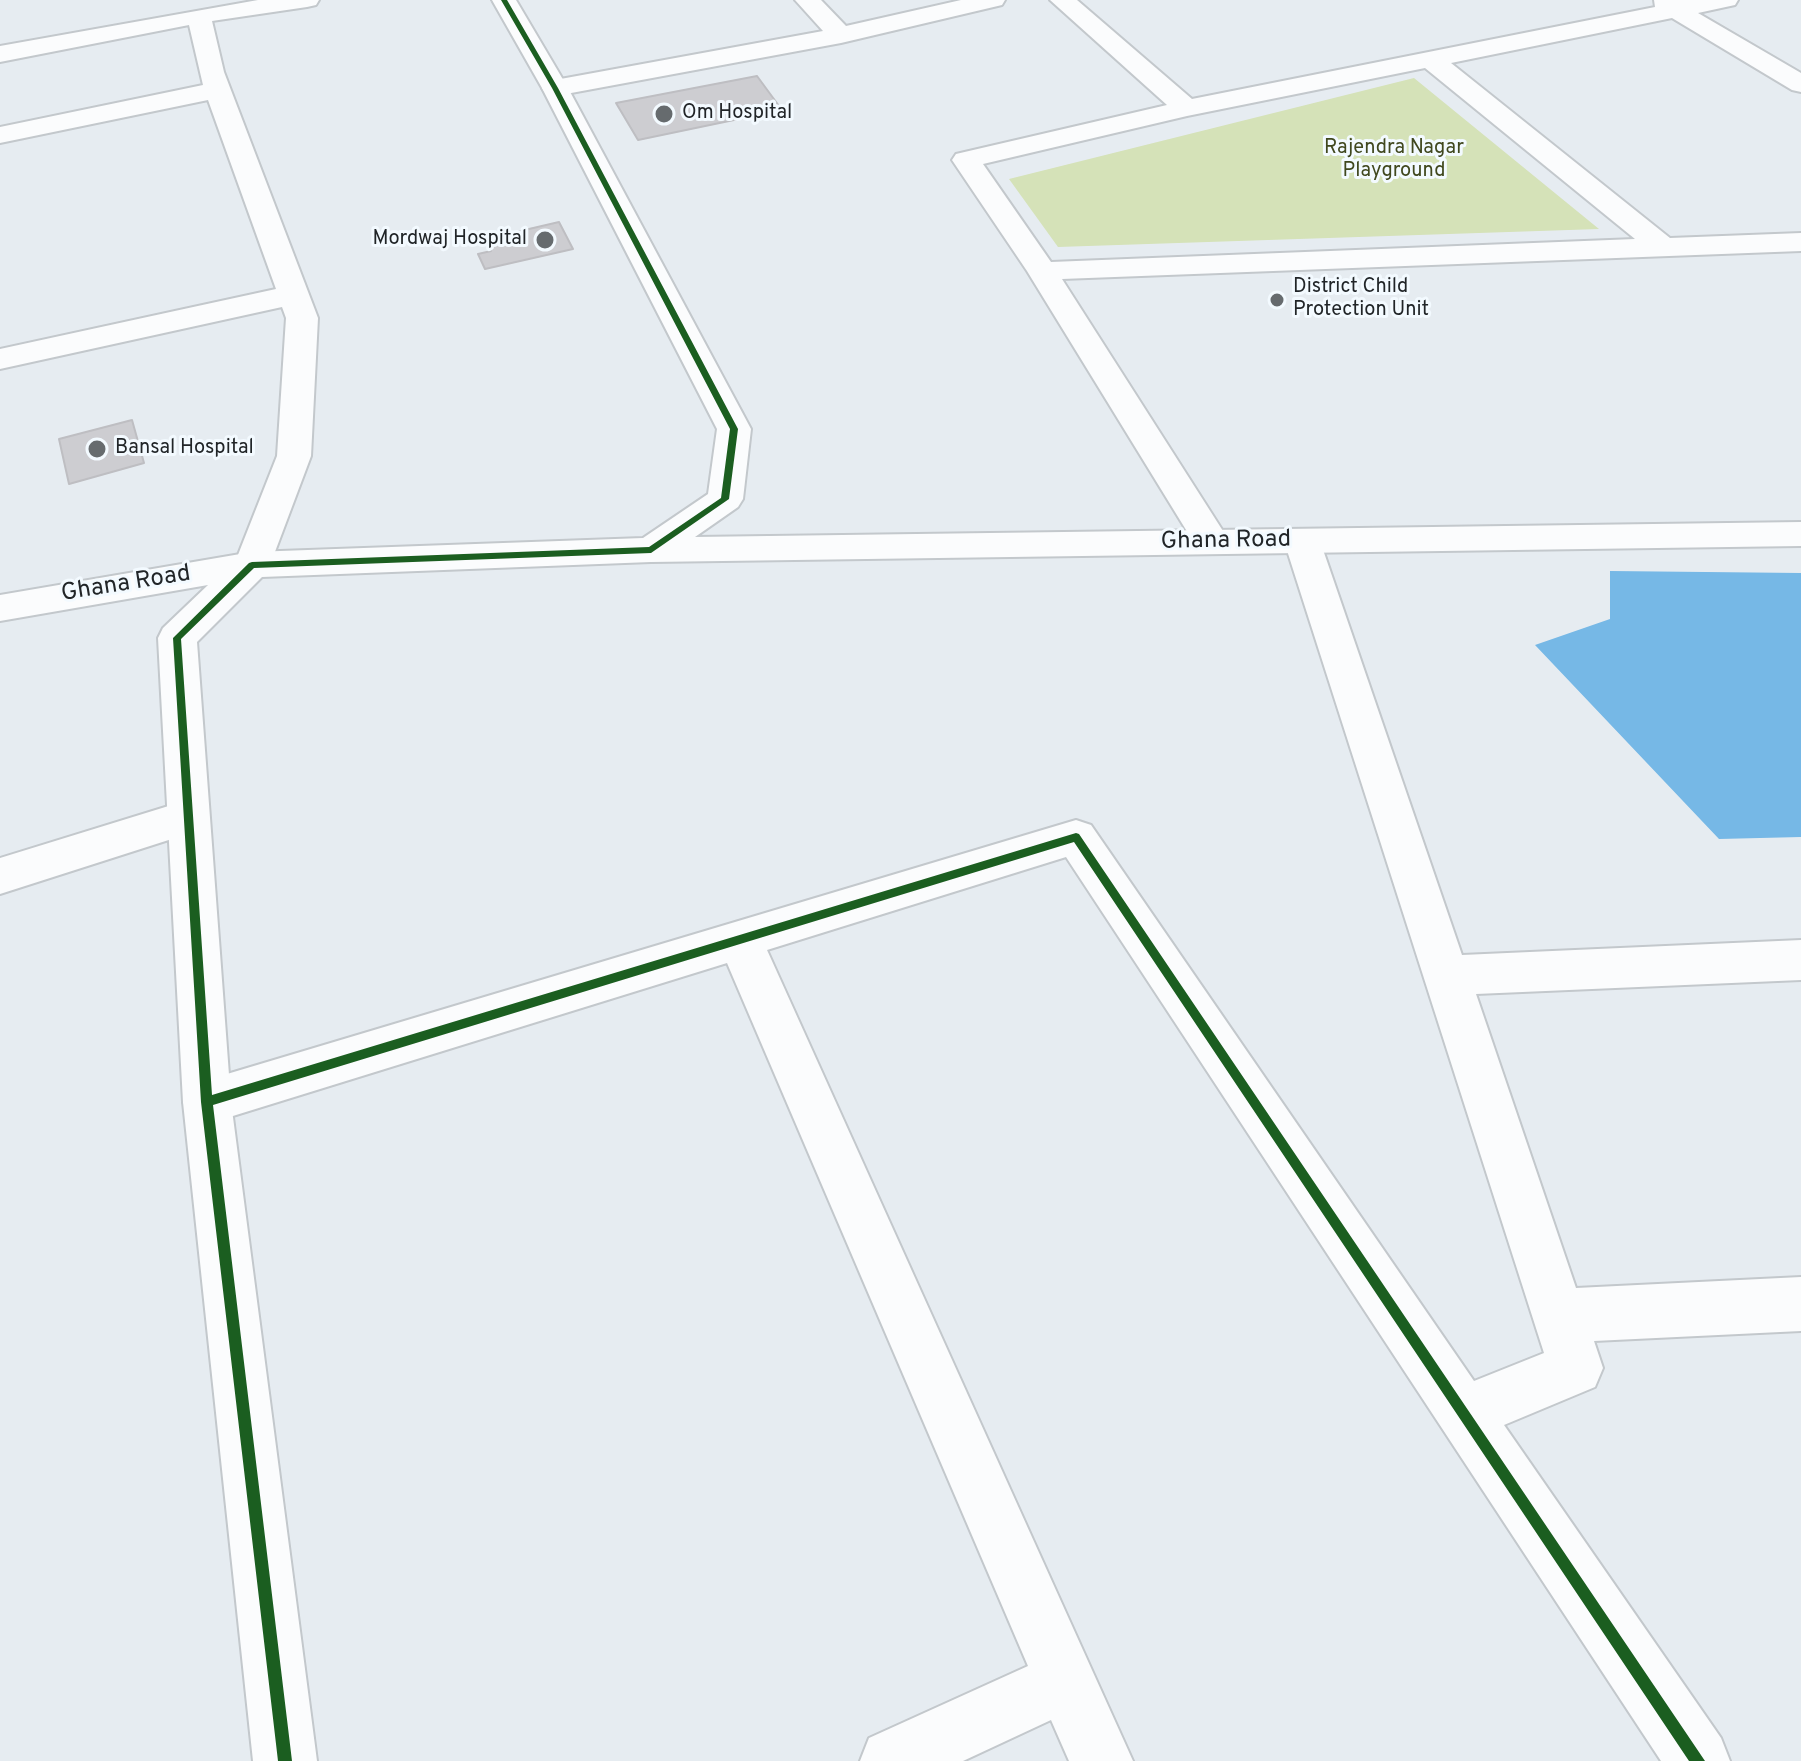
<!DOCTYPE html>
<style>
body{margin:0}
canvas{display:block;background:#e6ecf1}
</style>
<canvas width="1801" height="1761"></canvas>
<script>
const ctx = document.querySelector('canvas').getContext('2d');
ctx.lineJoin = 'round';
function paint(path, color) { ctx.fillStyle = color; ctx.fill(path, 'evenodd'); }
const shape = rows => new Path2D(rows.map(r => 'M' + r).join(''));
function strokePath(path, color, width, dash) { ctx.strokeStyle = color; ctx.lineWidth = width; ctx.lineCap = dash ? 'butt' : 'round'; ctx.setLineDash(dash || []); ctx.stroke(path); }
function write(font, color, halo, rows, align = 'center') {
  ctx.font = font + ' Overpass,sans-serif'; ctx.lineWidth = 6; ctx.setLineDash([]); ctx.textBaseline = 'middle'; ctx.strokeStyle = halo; ctx.fillStyle = color; for (const [text, x, y, turn = 0] of rows) {
    ctx.save(); ctx.translate(x, y); ctx.rotate((+turn || 0) * Math.PI / 180); ctx.textAlign = isNaN(turn) ? turn : align; if (halo) ctx.strokeText(text, 0, 0); ctx.fillText(text, 0, 0); ctx.restore();
  }
}
const green = shape([
 [1414,78,1599,229,1058,247,1009,179]
]);
const water = shape([
 [1610,571,1801,573,1801,837,1719,839,1535,645,1610,619]
]);
const building = shape([
 [757,76,782,110,638,140,616,103,757,76],
 [559,222,573,249,485,269,478,254,491,251,486,239,559,222],
 [132,420,144,463,69,484,59,439,132,420]
]);
const minor = shape([
 [258,0,319,0,316,5,307,7,212,21,224,72,318,318,311,456,270,565,265,574,252,578,239,574,234,565,277,456,286,318,282,307,0,369,0,349,276,289,208,100,0,143,0,127,203,85,189,25,0,62,0,46,258,0],
 [795,0,821,0,846,26,961,0,1005,0,1002,5,841,43,555,96,546,94,542,88,546,82,555,80,823,31,795,0],
 [1050,0,1077,0,1192,99,1655,7,1654,0,1738,0,1735,5,1698,13,1801,73,1801,92,1792,90,1672,18,1451,63,1670,238,1801,233,1801,251,1062,279,1230,542,1225,551,1212,554,1199,551,1027,271,952,160,956,154,1167,105,1050,0],
 [1425,68,1635,239,1051,262,983,164,1187,116,1425,68],
 [1302,529,1315,532,1320,541,1462,955,1801,940,1801,980,1476,994,1576,1288,1801,1277,1801,1331,1594,1341,1603,1368,1595,1387,1504,1425,1721,1738,1730,1761,1661,1761,1066,857,767,950,1133,1761,1069,1761,1051,1720,963,1761,860,1761,869,1738,1028,1666,727,963,207,1124,190,1118,183,1102,190,1086,207,1080,1076,820,1091,825,1474,1381,1544,1353,1284,541,1289,532,1302,529],
 [188,800,203,805,209,817,203,829,0,894,0,858,188,800]
]);
const tertiary = shape([
 [492,0,516,0,568,88,751,429,743,499,738,507,695,537,1801,522,1801,546,651,562,262,577,197,642,231,1102,317,1761,253,1761,183,1102,158,638,163,628,208,585,0,621,0,595,252,552,643,538,708,494,717,429,542,88,492,0]
]);
const cycleway = shape([
 [501,0,507,0,558,88,738,429,729,499,651,553,254,568,181,639,212,1095,1076,833,1079,834,1705,1761,1689,1761,1074,842,213,1105,292,1761,278,1761,201,1102,173,638,249,563,252,562,649,547,721,498,730,429,552,88,501,0]
]);
const markers = [
 [664,114,10,"#666b6e"],
 [545,240,10,"#666b6e"],
 [1277,300,8,"#666b6e"],
 [97,449,10,"#666b6e"]
];
const farPoinames = [
 ["Om Hospital",682,114],
 ["Mordwaj Hospital",527,240,"right"],
 ["District Child",1293,288],
 ["Protection Unit",1293,311],
 ["Bansal Hospital",115,449]
];
const farParknames = [
 ["Rajendra Nagar",1394,149],
 ["Playground",1394,172]
];
const streetNames = [
 ["Ghana Road",1226,542,-1],
 ["Ghana Road",126,585,-9]
];
paint(green, '#d5e2b8');
paint(water, '#76b8e6');
paint(building, '#cdcdd1');
strokePath(building, '#bebec2', 2);
strokePath(minor, '#c3c8cc', 4);
strokePath(tertiary, '#c3c8cc', 4);
paint(minor, '#fbfcfd');
paint(tertiary, '#fbfcfd');
paint(cycleway, '#1b5e20');
for (const [x, y, r, color] of markers) { const dot = new Path2D(); dot.arc(x, y, r, 0, 2 * Math.PI); ctx.fillStyle = color; ctx.fill(dot); strokePath(dot, '#f3faff', 3); }
write('20px', '#212528', '#f3faff', farPoinames, 'left');
write('20px', '#40481e', '#f3faff', farParknames);
write('24px', '#212528', '#f3faff', streetNames);
</script>
